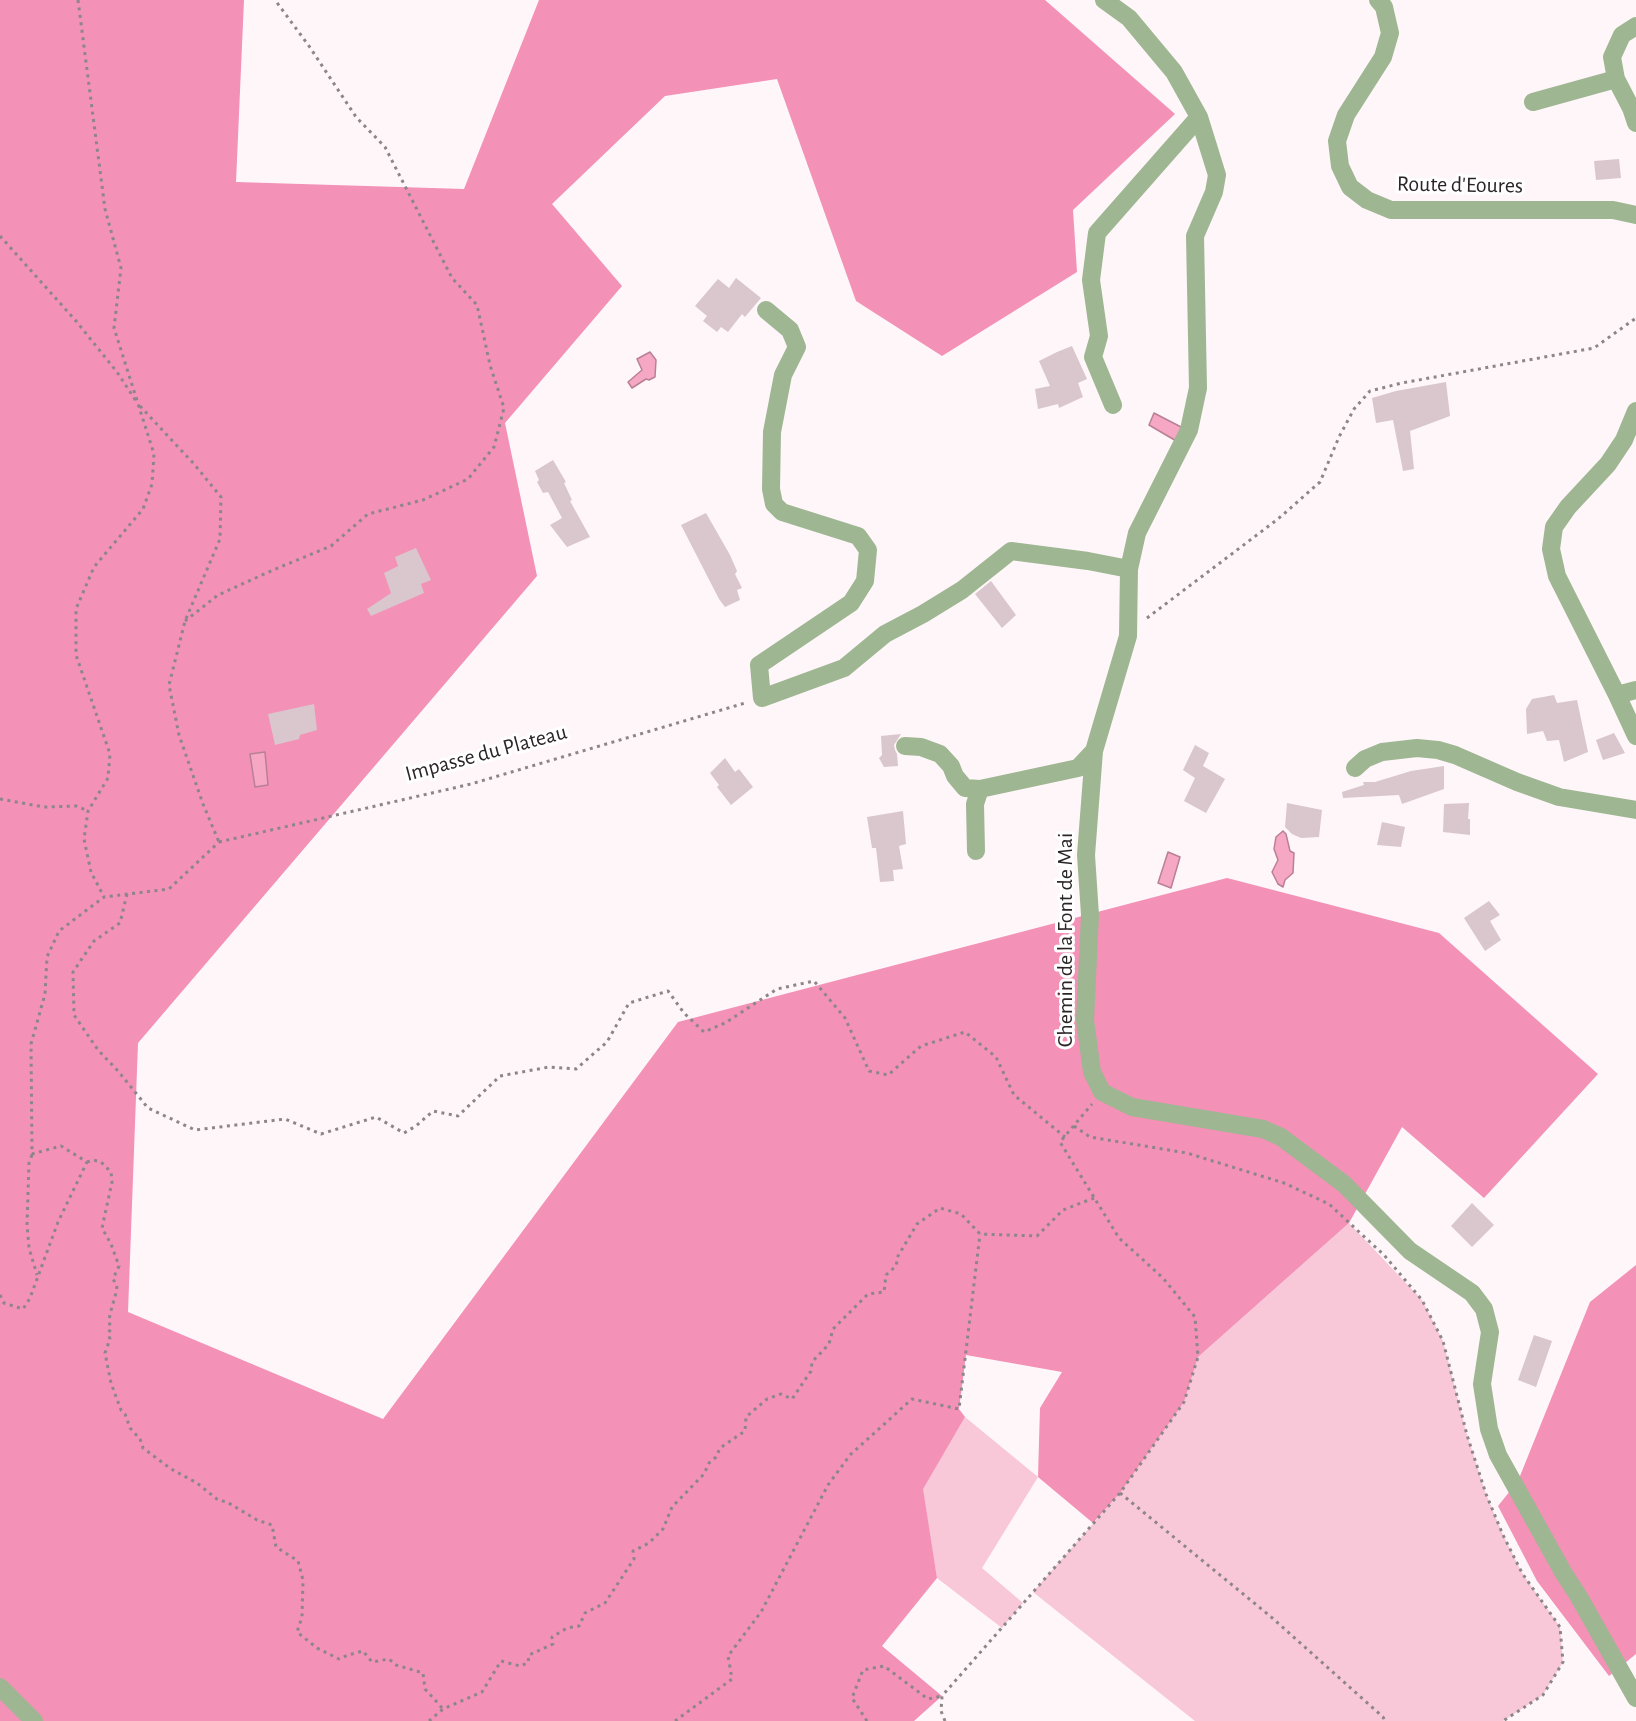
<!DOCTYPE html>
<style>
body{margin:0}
canvas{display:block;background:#fef6f9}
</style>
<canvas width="1636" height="1721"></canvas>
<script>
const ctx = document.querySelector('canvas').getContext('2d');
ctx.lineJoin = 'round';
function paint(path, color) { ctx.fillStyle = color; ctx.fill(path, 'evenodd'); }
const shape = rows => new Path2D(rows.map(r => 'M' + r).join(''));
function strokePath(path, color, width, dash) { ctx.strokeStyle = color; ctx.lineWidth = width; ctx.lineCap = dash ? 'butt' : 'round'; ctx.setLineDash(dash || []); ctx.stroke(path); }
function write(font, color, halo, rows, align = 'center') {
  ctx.font = font + ' "Alegreya Sans",sans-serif'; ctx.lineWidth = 6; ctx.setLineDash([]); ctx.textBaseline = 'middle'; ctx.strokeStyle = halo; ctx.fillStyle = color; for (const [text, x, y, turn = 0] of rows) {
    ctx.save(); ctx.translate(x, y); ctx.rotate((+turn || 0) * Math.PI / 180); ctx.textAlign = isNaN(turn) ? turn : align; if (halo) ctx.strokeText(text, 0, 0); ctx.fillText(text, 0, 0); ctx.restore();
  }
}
const green = shape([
 [1349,1223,1422,1300,1443,1341,1467,1435,1486,1494,1503,1535,1522,1573,1560,1627,1563,1662,1543,1695,1503,1721,1195,1721,1033,1592,1120,1493,1184,1402,1198,1357],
 [965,1417,1038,1477,982,1568,1023,1603,1002,1628,937,1578,922,1489]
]);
const forest = shape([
 [0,0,244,0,236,182,464,189,539,0,1045,0,1175,114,1073,210,1077,272,942,356,856,301,777,79,665,96,552,204,622,286,505,423,537,576,138,1043,128,1312,383,1419,678,1022,1227,878,1439,933,1598,1074,1484,1198,1402,1127,1349,1223,1198,1357,1184,1402,1120,1493,1093,1523,1038,1477,1040,1408,1062,1372,966,1355,959,1409,965,1417,923,1489,937,1578,882,1646,942,1696,914,1721,0,1721],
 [1636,1265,1636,1654,1609,1676,1537,1581,1498,1506,1518,1481,1590,1302]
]);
const water = shape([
 [650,352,656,360,655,377,649,380,646,379,632,388,628,382,642,370,637,359,650,352],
 [1154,413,1183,428,1178,442,1149,425,1154,413],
 [265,752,268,785,255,787,250,754,265,752],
 [1283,831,1286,834,1290,851,1294,853,1293,873,1285,880,1283,887,1278,884,1272,872,1278,860,1274,849,1276,837,1283,831],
 [1168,852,1180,857,1171,888,1158,883,1168,852]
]);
const building = shape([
 [1619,159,1621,178,1596,180,1594,161],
 [736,278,761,298,745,317,742,314,728,332,721,327,717,332,703,321,707,316,695,306,718,279,729,288],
 [1072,346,1087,379,1078,383,1083,397,1059,408,1058,404,1038,409,1035,389,1050,386,1039,361,1057,352],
 [1446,382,1450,416,1410,431,1414,469,1403,471,1393,420,1376,423,1372,398,1396,391],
 [553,460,566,482,564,483,572,500,570,501,590,537,567,547,550,525,562,518,548,492,543,493,537,482,539,480,535,471],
 [706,513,730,555,737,571,735,574,742,588,737,590,740,600,725,607,719,599,681,525],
 [416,548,431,580,421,584,424,593,371,616,367,609,391,593,384,573,398,566,395,557],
 [991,581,1016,615,1002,628,975,594],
 [1554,695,1557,703,1577,700,1588,752,1564,762,1559,740,1547,741,1543,731,1527,734,1526,709,1532,699],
 [314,704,317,730,300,735,299,739,275,745,268,714],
 [1614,733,1625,753,1603,760,1596,740],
 [901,734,894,745,895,750,897,754,898,766,884,767,879,758,882,755,881,736],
 [1195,745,1209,753,1203,766,1225,779,1206,813,1184,801,1195,778,1183,770],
 [725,758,735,772,739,769,753,787,731,805,717,787,719,785,710,773],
 [1444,766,1444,789,1402,804,1399,795,1343,798,1342,792,1364,785,1363,782,1375,782,1411,771],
 [1287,803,1322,810,1319,837,1301,838,1292,834,1285,827],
 [1469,803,1468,819,1470,819,1470,835,1443,832,1444,804],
 [903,811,906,844,899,846,903,869,893,870,894,881,880,882,876,848,872,848,867,817],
 [1382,822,1405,827,1401,847,1377,845],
 [1489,901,1500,915,1490,921,1501,940,1485,951,1464,918],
 [1472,1203,1494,1225,1472,1247,1451,1226],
 [1534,1335,1552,1341,1536,1387,1518,1380]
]);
const path = shape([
 [78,0,105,209,121,268,114,328,154,454,152,484,143,509,94,567,76,609,76,655,110,754,108,778,88,811,84,839,91,872,104,897],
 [0,236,76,321,117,372,136,401],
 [140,406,194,464,221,497,220,539,185,621,169,685,179,735,203,804,219,842],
 [1147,618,1278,519,1320,482,1339,437,1354,409,1370,391,1402,383,1594,348,1636,318],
 [185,621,218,595,273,570,331,546,368,514,423,500,468,479,494,447,504,408,490,365,477,305,452,278,385,147,356,117,309,46,275,0],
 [0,799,44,807,76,806,88,811],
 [219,842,471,784,745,703],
 [127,894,120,923,94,941,73,972,74,1015,98,1050,118,1071,148,1108,195,1130,285,1119,321,1134,376,1117,404,1133,416,1126,433,1111,458,1116,500,1076,549,1067,576,1069,607,1042,629,1003,668,991,684,1013,704,1032,725,1023,777,989,814,981,845,1018,869,1071,888,1075,921,1046,965,1032,996,1057,1014,1095,1065,1137],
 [1074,1126,1090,1137,1187,1153,1284,1183,1329,1204,1384,1255,1422,1300,1443,1341,1467,1435,1486,1494,1503,1535,1522,1573,1560,1627,1563,1662,1543,1695,1503,1721],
 [32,1155,29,1163,27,1225,29,1248,37,1275],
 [87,1162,93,1160,101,1162,111,1172,112,1182,102,1228,111,1244,119,1266,113,1279,117,1286,116,1293,110,1314,109,1322,111,1328,108,1334,110,1339,105,1353,111,1383,121,1410,125,1414,130,1428,140,1439,143,1448,171,1469,197,1483,218,1500,227,1502,257,1520,272,1525,276,1547,298,1561,303,1580,302,1617,297,1632,317,1648,339,1659,348,1655,363,1651,372,1662,389,1659,396,1665,423,1673,425,1689,443,1709],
 [0,1295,4,1303,23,1309,30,1298,58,1222,87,1162,61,1146,32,1154,31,1044,45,994,47,957,59,931,104,897,169,889,219,842],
 [1120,1493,1270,1616,1383,1717,1385,1721],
 [429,1721,443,1709,482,1692,501,1661,520,1666,528,1663,529,1655,553,1644,552,1637,567,1628,579,1626,585,1613,605,1603,634,1559,633,1551,649,1543,663,1529,672,1507,704,1474,709,1463,716,1457,720,1448,745,1431,746,1417,767,1399,781,1394,792,1399,811,1371,812,1362,829,1344,833,1329,868,1294,884,1292,886,1275,896,1266,898,1256,917,1224,940,1208,961,1214,980,1234,1037,1236,1063,1210,1094,1198],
 [675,1721,732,1679,728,1656,761,1612,828,1485,850,1455,912,1399,959,1409,980,1234],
 [867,1721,852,1698,863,1670,884,1666,928,1699,942,1696],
 [945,1721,941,1711,942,1696,1120,1493,1184,1402,1198,1357,1195,1317,1163,1278,1119,1238,1060,1142,1092,1104]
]);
const minor = shape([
 [1104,0,1129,18,1174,72,1199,117,1217,175,1214,192,1195,236,1198,388,1189,430,1137,533,1129,569,1128,636,1094,751,1086,855,1090,915,1085,1020,1092,1072,1102,1092,1132,1107,1263,1129,1281,1137,1344,1184,1410,1251,1472,1293,1484,1309,1490,1332,1482,1384,1489,1429,1498,1455,1563,1572,1579,1597,1636,1698],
 [1378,0,1384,7,1390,33,1383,57,1346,115,1337,141,1340,166,1350,187,1367,200,1391,210,1613,210,1636,215],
 [1636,26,1622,35,1612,57,1616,79,1631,108,1636,123],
 [1533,102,1616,79],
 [766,310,790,330,797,347,783,375,772,432,771,489,774,504,782,512,858,536,868,550,865,581,851,603,759,665,762,698,844,668,885,634,923,614,962,590,1011,551,1088,561,1129,569],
 [1113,405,1093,357,1099,336,1091,280,1097,233,1199,117],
 [1636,411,1624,440,1608,464,1568,507,1554,527,1551,549,1557,576,1617,695,1636,736],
 [1617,695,1636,690],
 [905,746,921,747,940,754,951,766,955,776,965,788,980,789],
 [1355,768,1365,759,1382,752,1417,748,1438,750,1455,755,1517,782,1559,797,1636,810],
 [976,851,975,804,980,789,1078,768,1094,751],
 [0,1687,34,1721]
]);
const streetNames = [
 ["Route d'Eoures",1460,185,1],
 ["Impasse du Plateau",486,753,-15],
 ["Chemin de la Font de Mai",1065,940,-90]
];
paint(green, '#f8c7d8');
paint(forest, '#f391b7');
paint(water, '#f6a7c4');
strokePath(water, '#b98095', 1.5);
paint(building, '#dac6cd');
strokePath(path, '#8d8688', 3, [3, 4.5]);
strokePath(minor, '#9fb692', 18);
write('22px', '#2c2527', '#fff', streetNames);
</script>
